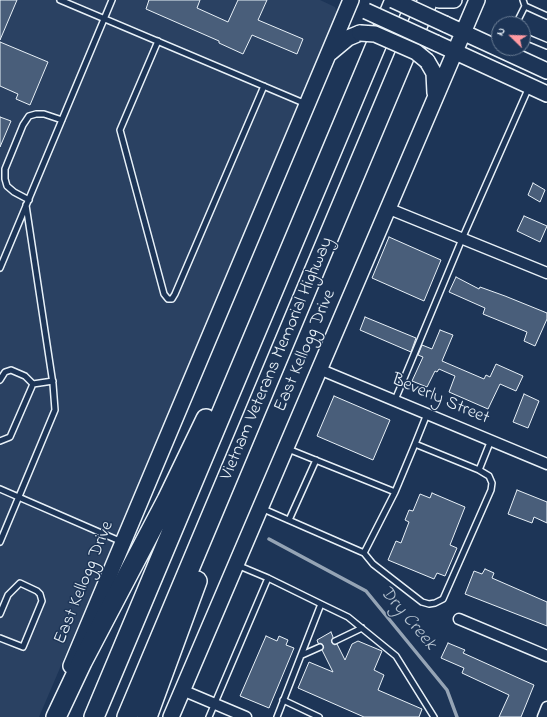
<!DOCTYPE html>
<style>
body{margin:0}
#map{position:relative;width:547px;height:717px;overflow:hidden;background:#1d3557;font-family:"Indie Flower",sans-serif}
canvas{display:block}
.north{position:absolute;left:491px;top:16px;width:40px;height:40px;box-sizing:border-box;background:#1d3557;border:1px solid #6e8097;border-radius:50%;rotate:293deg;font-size:11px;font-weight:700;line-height:16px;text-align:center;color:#e8f1f8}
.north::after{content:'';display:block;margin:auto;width:14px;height:18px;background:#ff9aa2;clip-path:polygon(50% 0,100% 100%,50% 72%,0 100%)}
</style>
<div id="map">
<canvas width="547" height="717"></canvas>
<div class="north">N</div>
</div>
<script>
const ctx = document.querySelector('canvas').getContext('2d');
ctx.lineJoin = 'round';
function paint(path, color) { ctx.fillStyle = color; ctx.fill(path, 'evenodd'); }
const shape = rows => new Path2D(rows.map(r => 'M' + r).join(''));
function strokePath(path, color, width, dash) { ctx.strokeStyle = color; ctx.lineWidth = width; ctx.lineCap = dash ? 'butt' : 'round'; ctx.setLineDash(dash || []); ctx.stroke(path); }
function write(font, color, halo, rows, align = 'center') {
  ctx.font = font + ' "Indie Flower",sans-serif'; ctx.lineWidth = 3; ctx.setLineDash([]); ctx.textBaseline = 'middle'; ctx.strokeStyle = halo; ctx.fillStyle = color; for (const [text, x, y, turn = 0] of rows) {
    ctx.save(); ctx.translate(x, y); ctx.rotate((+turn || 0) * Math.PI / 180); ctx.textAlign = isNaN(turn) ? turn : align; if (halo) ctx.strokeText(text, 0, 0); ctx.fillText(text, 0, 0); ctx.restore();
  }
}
const built = shape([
 [0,0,320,0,335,7,337,13,337,20,39,717,0,717]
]);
const stream = shape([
 [269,539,366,591,447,690,457,717]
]);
const building = shape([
 [0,0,17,0,0,40,0,0],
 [149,0,200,0,197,8,228,22,238,0,267,0,258,20,303,39,297,54,252,35,243,54,219,43,219,41,146,9,149,0],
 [0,42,48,62,30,105,16,99,18,94,0,86,0,42],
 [0,117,11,121,0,147,0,117],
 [533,183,545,190,540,202,528,195,533,183],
 [524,216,547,226,540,242,517,231,524,216],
 [389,237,441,260,424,301,372,278,389,237],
 [456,277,479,289,480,287,505,296,547,313,547,319,535,346,524,341,527,332,483,314,485,308,449,292,456,277],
 [365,317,416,338,411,352,360,330,365,317],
 [440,330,453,335,442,361,484,379,486,375,490,377,496,364,523,376,516,391,500,384,488,409,449,392,455,376,439,369,437,372,435,371,427,387,412,381,423,357,418,355,422,345,432,349,440,330],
 [524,394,539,401,528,428,513,422,524,394],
 [334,396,390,420,373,460,317,436,334,396],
 [517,490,547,502,547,523,534,517,532,523,508,514,517,490],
 [432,493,465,507,450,545,457,548,445,576,437,573,434,579,388,560,396,541,401,543,409,522,405,520,409,510,413,511,420,494,430,498,432,493],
 [485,569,494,573,492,578,547,602,547,626,465,594,474,571,482,574,485,569],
 [331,632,333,637,332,643,337,644,345,660,352,644,358,641,382,651,374,670,384,675,378,690,422,709,419,717,364,717,298,688,309,662,333,672,322,650,323,645,318,643,317,640,331,632],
 [266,636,277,641,279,636,288,640,286,645,294,648,269,708,240,696,266,636],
 [448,643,465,650,463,653,534,685,521,717,499,717,509,695,462,673,464,668,441,658,448,643]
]);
const lane = shape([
 [60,0,306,104],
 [523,0,525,6],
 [516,24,525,6,547,16],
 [523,36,547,46],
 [158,41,120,130,164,294,168,299,172,299,175,294,264,86],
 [29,200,14,192,7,186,5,179,5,169,23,125,29,116,36,114,44,114,62,120],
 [0,268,112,0],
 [0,380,5,372,11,370,25,376,33,384],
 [33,384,53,381],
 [395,400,462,239,529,87],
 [0,441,10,437,33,384],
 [288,449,395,492,415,444],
 [479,470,491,440],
 [0,489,122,542],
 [261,508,364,553,373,564,422,602,429,604,435,603,443,599,491,490,492,483,489,476,479,470,415,444,427,414],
 [289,520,316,460],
 [0,542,55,410,53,384,26,205],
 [364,553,395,492],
 [268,578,321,604,277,717],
 [321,604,348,617,396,656,434,717],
 [0,614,8,595,20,583,37,591,40,594,42,601,23,647,0,638],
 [335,641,362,628],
 [302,655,320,647],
 [283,700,319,717],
 [209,717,268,578,237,565]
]);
const street = shape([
 [387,208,547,273],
 [319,369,547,464],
 [459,619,547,656],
 [182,690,246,717],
 [543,717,547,707]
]);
const secondary = shape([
 [439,0,454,0],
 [445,24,547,71],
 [436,43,547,94],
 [330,53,348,38,360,33],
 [427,61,434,73,435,93],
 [71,666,351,0],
 [171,717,477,0]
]);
const highway = shape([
 [56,717,82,662,167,500,206,419],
 [94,717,395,0],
 [127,717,428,0],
 [147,717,197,581]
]);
const secondaryBridge = shape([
 [393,0,445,24],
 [366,11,436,43],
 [360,33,375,34,416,52,427,61]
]);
const streetNames = [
 ["East Kellogg Drive",306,351,-67],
 ["Vietnam Veterans Memorial Highway",278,359,-67],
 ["Beverly Street",440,400,23],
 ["East Kellogg Drive",85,583,-68]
];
const waterNames = [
 ["Dry Creek",407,619,50]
];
paint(built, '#2a4162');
strokePath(stream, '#95a4b5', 3.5);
paint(building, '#495e7a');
strokePath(building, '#e8f1f8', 1);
strokePath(lane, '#e8f1f8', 8);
strokePath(street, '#e8f1f8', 13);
strokePath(secondary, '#e8f1f8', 18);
strokePath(highway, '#e8f1f8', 22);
strokePath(lane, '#1d3557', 5);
strokePath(street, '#1d3557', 10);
strokePath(secondary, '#1d3557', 15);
strokePath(highway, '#1d3557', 19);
strokePath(secondaryBridge, '#e8f1f8', 18, []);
strokePath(secondaryBridge, '#1d3557', 15);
write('18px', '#e8f1f8', '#1d3557', streetNames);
write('italic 19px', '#b7c4d1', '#1d3557', waterNames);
</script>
